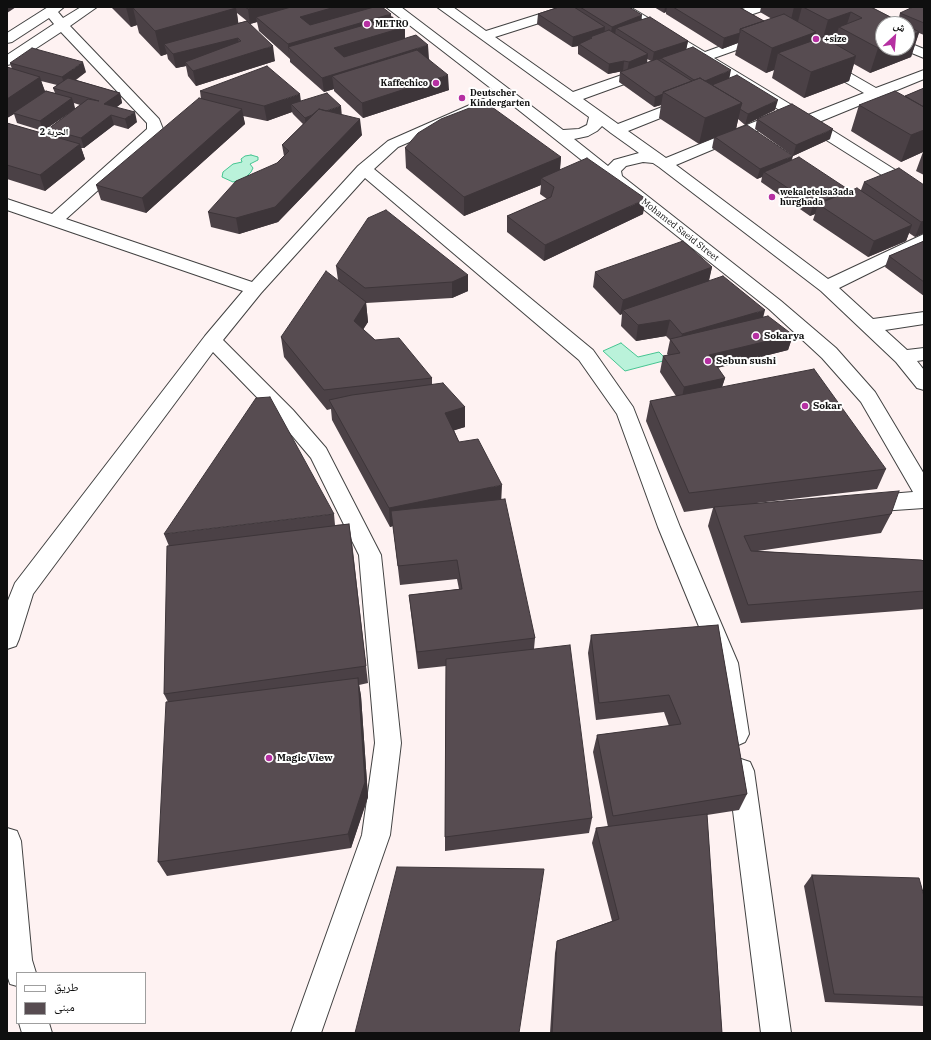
<!DOCTYPE html>
<meta charset="utf-8">
<style>
body{margin:0}
#map{position:relative;width:931px;height:1040px;overflow:hidden;background:#fef2f2;font-family:"IBM Plex Serif","Noto Naskh Arabic",serif}
canvas{display:block}
.frame{position:absolute;inset:0;border:8px solid #0f0f0f;pointer-events:none}
.legend{position:absolute;left:16px;top:972px;width:130px;height:52px;box-sizing:border-box;background:#fff;border:1px solid #9f9f9f;margin:0;padding:5px 7px;list-style:none;font-size:12px;color:#0f0f0f}
.legend li{display:flex;align-items:center;gap:8px;height:20px}
.legend b{width:20px;border:1px solid #9f9f9f}
.north{position:absolute;left:875px;top:16px;width:40px;height:40px;box-sizing:border-box;background:#fff;border:1px solid #9f9f9f;border-radius:50%;rotate:26deg;font-size:11px;font-weight:700;line-height:16px;text-align:center;color:#0f0f0f}
.north::after{content:'';display:block;margin:auto;width:14px;height:18px;background:#b630a2;clip-path:polygon(50% 0,100% 100%,50% 72%,0 100%)}
</style>
<div id="map">
<canvas width="931" height="1040"></canvas>
<div class="frame"></div>
<ul class="legend">
<li><b style="height:5px;background:#fff"></b>طريق</li>
<li><b style="height:11px;background:#574c51"></b>مبنى</li>
</ul>
<div class="north">ش</div>
</div>
<script>
const ctx = document.querySelector('canvas').getContext('2d');
ctx.lineJoin = 'round';
function paint(path, color) { ctx.fillStyle = color; ctx.fill(path, 'evenodd'); }
const shape = rows => new Path2D(rows.map(r => 'M' + r).join(''));
function strokePath(path, color, width, dash) { ctx.strokeStyle = color; ctx.lineWidth = width; ctx.lineCap = dash ? 'butt' : 'round'; ctx.setLineDash(dash || []); ctx.stroke(path); }
function write(font, color, halo, rows, align = 'center') {
  ctx.font = font + ' "IBM Plex Serif","Noto Naskh Arabic",serif'; ctx.lineWidth = 4; ctx.setLineDash([]); ctx.textBaseline = 'middle'; ctx.strokeStyle = halo; ctx.fillStyle = color; for (const [text, x, y, turn = 0] of rows) {
    ctx.save(); ctx.translate(x, y); ctx.rotate((+turn || 0) * Math.PI / 180); ctx.textAlign = isNaN(turn) ? turn : align; if (halo) ctx.strokeText(text, 0, 0); ctx.fillText(text, 0, 0); ctx.restore();
  }
}
const water = shape([
 [251,155,258,157,258,160,250,164,253,168,251,172,244,179,233,182,222,177,223,172,233,164,242,162,241,159,245,156,251,155],
 [621,343,638,357,659,352,667,360,625,371,603,351,621,343]
]);
const minor = shape([
 [48,7,64,7,58,12,63,18,81,7,97,7,70,26,159,119,163,129,155,139,66,219,252,282,358,166,388,141,497,93,386,7,401,7,563,130,579,129,587,125,589,117,437,7,453,7,486,31,562,7,582,7,580,10,495,37,573,92,642,68,652,68,654,71,652,74,583,99,618,124,683,99,693,99,695,102,693,105,628,131,666,158,781,111,614,7,630,7,705,52,760,32,770,32,772,35,770,38,714,58,808,115,864,93,819,67,817,64,819,61,829,61,876,88,924,70,924,79,819,122,924,188,924,200,918,198,790,117,676,165,828,279,924,234,924,246,839,288,873,319,924,312,924,324,885,330,907,350,924,348,924,360,917,361,924,370,924,390,917,388,896,362,821,291,659,167,653,163,643,162,626,166,621,171,622,176,781,301,836,348,875,392,924,474,924,508,865,512,857,510,854,504,857,498,865,496,913,492,861,402,822,358,769,309,506,100,398,147,374,169,593,350,633,407,680,527,738,663,749,734,745,742,736,746,727,742,723,734,714,663,658,527,617,414,579,360,365,178,261,293,223,340,293,410,326,448,381,555,401,743,390,835,321,1033,291,1033,362,835,375,743,359,555,311,458,279,420,213,352,33,594,19,639,16,646,7,649,7,603,15,583,205,336,243,291,7,210,7,199,52,214,147,129,147,123,61,32,12,64,7,65,7,55,54,24,49,18,12,42,7,43,7,33,48,7],
 [602,126,611,133,639,153,614,160,608,166,574,139,588,136,597,131,602,126],
 [748,7,767,7,765,10,738,19,733,18,731,15,733,12,748,7],
 [907,42,924,49,924,58,902,49,907,48,907,42],
 [741,759,750,762,754,771,791,1033,761,1033,728,771,732,762,741,759],
 [7,828,17,831,21,841,32,960,36,973,17,973,17,986,10,984,7,975,7,828],
 [19,1023,49,1023,52,1033,22,1033,19,1023]
]);
const wall = shape([
 [111,7,370,7,370,8,392,17,405,38,429,59,449,90,363,118,334,91,334,89,324,92,290,62,290,59,259,31,257,22,250,24,275,61,196,86,188,76,186,66,176,68,168,59,167,54,161,56,139,33,137,25,131,27],
 [237,13,247,21,238,23],
 [574,7,629,7,642,19,688,41,686,49,775,110,758,118,830,139,793,156,755,129,757,119,745,125,738,119,736,129,727,133,792,161,849,190,848,191,861,190,864,182,924,185,924,233,915,237,909,233,906,241,868,257,813,220,815,214,810,216,761,182,762,177,757,179,712,148,714,138,699,144,659,118,661,105,654,107,619,82,620,72,623,71,608,74,578,54,578,46,572,47,537,24,538,14],
 [647,59,651,61,647,63],
 [654,7,739,7,764,21,772,19,760,12,761,7,871,7,898,21,900,13,924,7,924,35,919,33,911,57,870,73,854,64,849,81,804,98,772,78,774,70,766,73,735,55,738,43,722,49,666,14,666,12,664,13],
 [883,24,907,24,907,48],
 [835,40,834,43,831,42],
 [10,63,86,72,76,80,120,93,122,103,117,107,137,122,128,129,114,125,84,148,81,148,85,159,45,191,7,179,7,123,51,136,48,129,80,105,74,103,75,109,43,131,17,123,14,114,7,118,7,67,12,69],
 [41,81,57,85,53,88,55,93,45,91],
 [924,88,924,175,916,171,923,152,901,162,851,131,859,105,905,96],
 [200,91,301,101,342,115,362,135,278,222,239,234,211,227,208,212,277,163,284,156,282,145,303,124,293,114,292,112,267,121,243,116,245,124,146,213,101,200,96,185,201,99],
 [405,148,561,157,560,170,643,214,544,261,507,232,507,216,547,199,540,194,541,185,464,216,406,168],
 [924,241,924,296,885,267,889,256],
 [336,266,468,275,468,291,452,298,366,303,368,322,363,329,375,340,432,378,432,384,465,407,465,427,454,430,459,442,501,500,535,638,534,649,592,818,589,833,445,851,445,837,446,666,418,669,411,613,409,595,459,589,457,579,400,585,393,526,390,527,332,420,331,409,327,410,284,357,281,337,338,280],
 [712,267,709,281,763,317,793,335,788,350,717,368,725,378,722,387,886,469,877,489,757,503,891,514,881,533,758,551,924,561,924,609,741,623,708,526,713,508,684,512,646,421,650,401,676,396,660,372,663,356,668,355,667,354,670,340,666,336,636,341,621,326,622,314,620,315,593,287,595,272],
 [334,514,335,525,349,524,368,683,359,685,361,696,368,797,351,848,167,876,158,862,168,702,164,694,169,546,164,534],
 [718,625,747,794,739,810,707,815,722,1033,550,1033,555,953,557,941,612,921,592,843,596,828,608,827,593,752,597,735,669,726,664,712,596,720,588,653,591,635],
 [812,875,924,896,924,1006,825,1002,804,886]
]);
const shadedWall = shape([
 [7,7,16,7,7,13],
 [126,7,202,7,133,8,137,25,131,27],
 [257,7,314,7,256,17,257,22,250,24,248,9],
 [335,7,370,7,370,12,302,32,300,17],
 [665,7,667,7,666,12,664,13],
 [794,7,802,7,797,25,789,28],
 [236,8,240,33,164,44,167,54,161,56,155,31],
 [851,12,845,30,839,27,835,40,821,45,828,20],
 [391,14,392,29,288,47,290,59,288,44],
 [642,15,641,25,616,28,615,35,610,37,612,27],
 [405,27,405,41,335,62,334,48],
 [605,27,604,37,592,38,590,37,589,42,579,44,578,46,572,47,573,37],
 [816,32,809,57,778,53,774,70,766,73,772,48],
 [919,32,911,57,870,73,878,48,883,46,883,48,907,48,907,37],
 [740,33,738,43,722,49,724,38],
 [238,38,240,53,185,62,186,66,176,68,173,54],
 [688,41,686,51,661,58,661,59,652,62,654,52],
 [428,45,429,59,332,76,334,89,324,92,322,78],
 [273,46,275,61,196,86,193,71],
 [648,54,647,64,627,72,629,62],
 [856,56,849,81,804,98,811,72],
 [624,61,623,71,608,74,609,64],
 [83,62,86,72,65,87,62,77],
 [731,70,729,80,710,88,700,83],
 [448,75,449,90,363,118,362,103],
 [40,77,45,92,13,113,14,114,7,118,7,99],
 [120,93,122,103,107,114,104,104],
 [300,94,302,109,291,104,292,112,267,121,264,106],
 [663,94,661,105,654,107,655,97],
 [72,98,75,109,43,131,40,121],
 [778,100,775,110,745,125,748,114],
 [742,103,736,129,699,144,705,118],
 [341,106,342,117,306,128,305,118],
 [242,109,245,124,146,213,142,198],
 [135,112,137,122,128,129,125,119],
 [111,115,114,125,84,148,81,138],
 [360,119,362,135,278,222,239,234,236,218],
 [833,129,830,139,793,156,796,145],
 [924,130,924,150,923,152,901,162,911,135],
 [80,144,85,159,45,191,40,175],
 [793,156,790,166,764,172,762,177,757,179,760,169],
 [561,157,559,177,541,178,541,185,464,216,464,197],
 [849,190,845,200,818,204,815,214,810,216,813,205],
 [646,199,643,214,544,261,545,245],
 [924,221,924,233,915,237,921,222],
 [912,225,906,241,868,257,874,241],
 [712,267,708,283,623,310,622,314,620,315,623,300],
 [468,275,468,291,452,298,452,282],
 [366,302,368,322,356,341,354,321],
 [765,310,761,326,679,349,682,334],
 [670,320,666,336,636,341,638,325],
 [793,335,788,350,705,371,709,355],
 [725,378,720,393,681,403,684,387],
 [465,407,465,427,446,433,445,413],
 [502,485,501,505,391,511,393,526,390,527,389,508],
 [349,524,352,542,368,683,366,666],
 [358,678,361,696,368,797,351,848,348,834]
]);
const building = shape([
 [138,7,234,7,236,8,155,31,133,8,138,7],
 [245,7,257,7,248,9,245,7],
 [291,7,335,7,300,17,310,25,374,7,382,7,391,14,288,44,256,17,291,7],
 [559,7,574,7,605,27,573,37,538,14,559,7],
 [580,7,629,7,642,15,612,27,580,7],
 [673,7,739,7,764,21,740,29,740,33,724,38,673,7],
 [803,7,871,7,904,24,883,24,883,46,878,48,839,27,862,18,851,12,828,20,803,7],
 [913,7,924,7,924,23,900,13,913,7],
 [784,14,816,32,772,48,740,29,784,14],
 [392,17,405,27,334,48,344,57,416,35,428,45,322,78,288,47,392,17],
 [650,17,688,41,654,52,616,28,650,17],
 [247,21,273,46,193,71,185,62,241,41,238,38,173,54,164,44,247,21],
 [907,25,919,32,907,37,907,25],
 [609,30,648,54,629,62,624,61,609,64,579,44,592,38,590,37,609,30],
 [823,37,856,56,811,72,778,53,823,37],
 [693,47,731,70,705,81,700,78,694,80,661,58,693,47],
 [32,48,83,62,62,77,10,63,32,48],
 [417,50,448,75,362,103,332,76,417,50],
 [657,59,692,81,663,92,663,94,655,97,620,72,657,59],
 [267,66,300,94,264,106,200,91,267,66],
 [7,67,40,77,7,99,7,67],
 [737,75,778,100,748,114,740,109,742,103,712,85,737,75],
 [68,78,120,93,104,104,135,112,125,119,111,115,81,138,48,129,88,99,99,101,53,88,68,78],
 [700,78,742,103,705,118,663,92,700,78],
 [924,88,924,107,905,96,924,88],
 [46,91,72,98,40,121,13,113,46,91],
 [895,91,924,107,924,130,911,135,859,105,895,91],
 [327,93,341,106,326,111,319,109,312,115,305,118,291,104,327,93],
 [199,98,242,109,142,198,96,185,199,98],
 [485,102,561,157,464,197,405,148,418,133,441,119,485,102],
 [792,104,833,129,796,145,757,119,792,104],
 [319,109,360,119,275,207,236,218,208,212,236,181,277,163,289,151,282,145,319,109],
 [7,123,80,144,40,175,7,165,7,123],
 [747,125,793,156,760,169,715,137,747,125],
 [799,157,849,190,813,205,764,172,799,157],
 [587,158,646,199,545,245,507,216,551,197,554,187,541,178,587,158],
 [899,168,924,185,924,221,921,222,864,182,899,168],
 [857,188,912,225,874,241,818,204,857,188],
 [386,210,468,275,452,282,365,288,336,266,368,218,386,210],
 [683,241,712,267,623,300,595,272,683,241],
 [924,241,924,282,889,256,924,241],
 [326,271,366,302,354,321,375,340,399,338,432,378,324,390,281,337,326,271],
 [723,276,765,310,682,334,670,320,638,325,623,310,723,276],
 [768,316,793,335,709,355,725,378,684,387,663,356,680,353,670,339,768,316],
 [814,369,886,469,689,493,650,401,814,369],
 [443,383,465,407,445,413,459,442,478,439,502,485,389,508,329,400,352,395,443,383],
 [270,397,334,514,164,534,256,398,270,397],
 [899,491,891,514,744,536,751,551,921,560,924,561,924,591,748,605,714,507,899,491],
 [505,499,535,638,417,652,409,595,462,589,457,560,398,566,391,511,505,499],
 [349,524,366,666,164,694,167,546,349,524],
 [718,625,747,794,613,816,597,735,681,724,669,695,599,703,591,635,718,625],
 [570,645,592,818,445,837,446,659,570,645],
 [358,678,365,782,348,834,158,862,166,702,358,678],
 [707,814,722,1033,552,1033,557,941,619,919,596,828,707,814],
 [397,867,544,869,519,1033,355,1033,397,867],
 [812,875,919,878,924,896,924,997,834,994,812,875]
]);
const markers = [
 [367,24,4,"#b630a2"],
 [816,39,4,"#b630a2"],
 [436,83,4,"#b630a2"],
 [462,98,4,"#b630a2"],
 [772,197,4,"#b630a2"],
 [756,336,4,"#b630a2"],
 [708,361,4,"#b630a2"],
 [805,406,4,"#b630a2"],
 [269,758,4,"#b630a2"]
];
const farPoinames = [
 ["METRO",375,24],
 ["+size",824,39],
 ["Kaffechico",428,83,"right"],
 ["Deutscher",470,93],
 ["Kindergarten",470,103],
 ["wekaletelsa3ada",780,192],
 ["hurghada",780,202]
];
const farNeighbourhoodnames = [
 ["الحرية 2",54,132]
];
const farStreetnames = [
 ["Mohamed Saeid Street",680,230,38]
];
const poiNames = [
 ["Sokarya",764,336],
 ["Sebun sushi",716,361],
 ["Sokar",813,406],
 ["Magic View",277,758]
];
paint(water, '#baf2da');
strokePath(water, '#46c491', 1);
strokePath(minor, '#424242', 2);
paint(minor, '#fff');
paint(wall, '#4b4146');
paint(shadedWall, '#3d3539');
paint(building, '#574c51');
strokePath(building, '#3d3539', 1);
for (const [x, y, r, color] of markers) { const dot = new Path2D(); dot.arc(x, y, r, 0, 2 * Math.PI); ctx.fillStyle = color; ctx.fill(dot); strokePath(dot, '#fff', 1.5); }
write('bold 9px', '#0f0f0f', '#fff', farPoinames, 'left');
write('bold 9px', '#0f0f0f', '#fff', farNeighbourhoodnames);
write('9px', '#0f0f0f', '#fff', farStreetnames);
write('bold 10px', '#0f0f0f', '#fff', poiNames, 'left');
</script>
